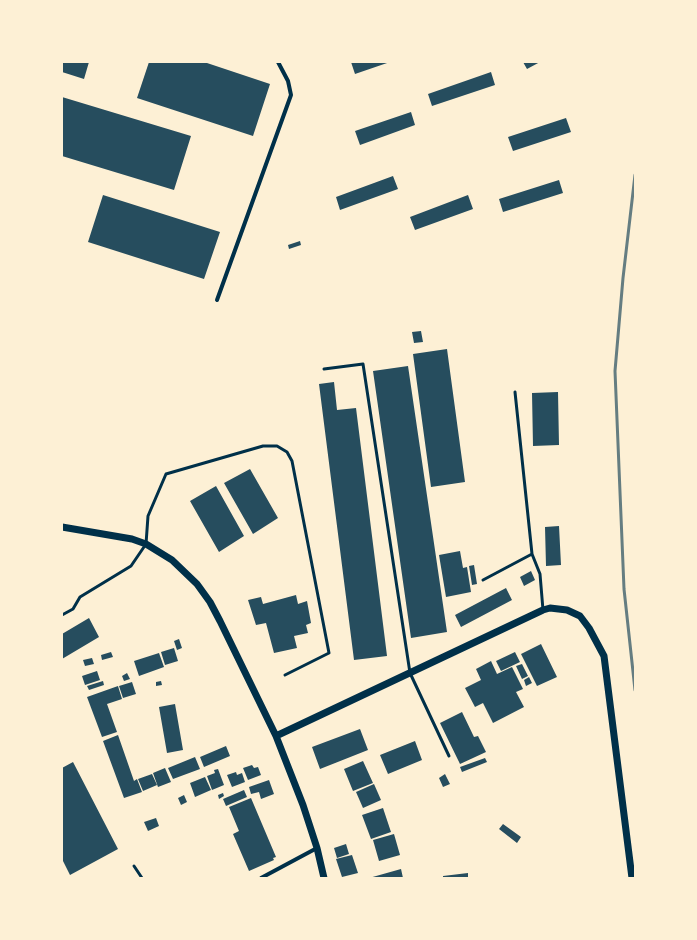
<!DOCTYPE html>
<style>
body{margin:0}
#map{position:relative;width:697px;height:940px;overflow:hidden;background:#fdf0d5;font-family:"Sofia Sans Condensed",sans-serif}
canvas{display:block}
.frame{position:absolute;inset:0;border:63px solid #fdf0d5;pointer-events:none}
</style>
<div id="map">
<canvas width="697" height="940"></canvas>
<div class="frame"></div>
</div>
<script>
const ctx = document.querySelector('canvas').getContext('2d');
ctx.lineJoin = 'round';
function paint(path, color) { ctx.fillStyle = color; ctx.fill(path, 'evenodd'); }
const shape = rows => new Path2D(rows.map(r => 'M' + r).join(''));
function strokePath(path, color, width, dash) { ctx.strokeStyle = color; ctx.lineWidth = width; ctx.lineCap = dash ? 'butt' : 'round'; ctx.setLineDash(dash || []); ctx.stroke(path); }
const building = shape([
 [62,62,89,62,84,79,62,72],
 [149,62,204,62,270,84,253,136,137,98],
 [351,62,390,62,355,74],
 [523,62,540,62,527,69],
 [491,72,495,85,432,106,428,94],
 [62,97,191,136,174,190,62,156],
 [411,112,415,125,360,145,355,131],
 [566,118,571,132,513,151,508,137],
 [393,176,398,189,340,210,336,197],
 [559,180,563,193,503,212,499,199],
 [103,195,220,232,204,279,88,242],
 [468,195,473,209,415,230,410,217],
 [300,241,301,245,289,249,288,245],
 [421,331,423,342,414,343,412,332],
 [447,349,465,482,431,487,413,354],
 [408,366,447,632,411,638,373,371],
 [334,382,337,410,356,408,387,656,354,660,319,384],
 [558,392,559,445,533,446,532,393],
 [250,469,278,518,253,534,224,483],
 [216,486,244,536,219,552,190,501],
 [559,526,561,565,546,566,545,527],
 [460,551,463,568,467,567,471,592,446,597,439,555],
 [474,565,477,584,472,585,469,566],
 [531,571,535,580,524,586,520,577],
 [506,588,512,600,461,627,455,615],
 [296,595,298,604,307,601,311,623,306,625,308,633,294,636,297,648,274,653,266,623,256,625,248,600,261,597,263,604],
 [89,618,99,637,62,659,62,634],
 [179,639,182,648,177,650,174,641],
 [541,644,557,677,537,686,521,654],
 [174,648,178,661,165,665,161,652],
 [111,652,113,657,102,660,101,655],
 [515,652,520,662,501,671,496,661],
 [159,653,164,667,139,676,134,661],
 [92,658,94,664,85,666,83,660],
 [491,661,497,674,512,667,523,689,516,692,524,707,493,723,483,703,475,707,465,688,481,680,476,669],
 [522,664,528,676,522,679,516,666],
 [97,671,100,680,85,685,82,676],
 [127,673,130,679,124,681,122,676],
 [529,677,532,683,526,686,524,680],
 [103,681,104,685,89,690,87,686],
 [161,681,162,685,156,686,156,682],
 [132,682,136,694,123,698,119,686],
 [118,686,122,699,107,704,117,732,102,737,87,697],
 [175,704,183,750,167,753,159,707],
 [462,712,474,737,478,736,486,752,460,764,440,723],
 [360,729,368,750,320,769,312,747],
 [118,735,134,781,137,779,142,792,124,798,103,741],
 [415,741,422,760,388,774,380,755],
 [226,746,230,756,204,767,200,757],
 [195,757,200,769,173,779,168,768],
 [485,758,487,762,462,772,460,767],
 [363,761,373,783,353,791,344,769],
 [73,762,118,849,70,875,62,859,62,768],
 [252,765,254,768,258,767,261,775,248,780,243,768],
 [165,768,171,782,158,787,153,773],
 [218,769,224,785,212,790,207,776,215,773,214,770],
 [236,772,237,775,242,773,245,782,232,787,227,775],
 [152,774,157,785,143,791,138,779],
 [445,774,450,784,443,787,439,778],
 [205,777,211,790,195,797,190,783],
 [269,780,274,794,261,799,259,792,251,794,249,787],
 [374,784,381,800,363,808,356,792],
 [244,790,247,797,226,806,223,799],
 [223,793,224,796,219,799,218,795],
 [184,795,187,802,181,805,178,798],
 [251,798,276,857,273,858,274,860,249,871,233,834,239,831,229,807],
 [383,808,391,832,371,839,362,815],
 [156,818,159,826,148,831,144,822],
 [503,824,521,837,517,843,499,829],
 [394,834,400,855,379,861,373,840],
 [346,844,349,854,337,858,334,848],
 [352,855,358,873,342,877,336,859],
 [401,869,403,878,369,878],
 [468,873,468,878,443,878,443,876]
]);
const service = shape([
 [324,369,363,364,410,673,449,756],
 [515,392,532,554],
 [483,580,532,554,540,574,543,610],
 [62,615,73,609,80,597,131,566,146,544,148,516,166,474,263,446,277,446,287,452,292,461,329,653,285,675],
 [134,866,142,878]
]);
const minor = shape([
 [217,300,291,95,288,81,278,62],
 [261,878,317,848]
]);
const tertiary = shape([
 [62,527,132,539,146,544,172,560,197,584,210,602,220,621,276,736,303,805,317,848,324,878],
 [276,736,543,610,550,608,567,610,580,616,589,628,604,656,632,878]
]);
const rail = shape([
 [635,175,623,278,615,371,624,589,635,690]
]);
paint(building, '#264d5e');
strokePath(service, '#003049', 3);
strokePath(minor, '#003049', 4);
strokePath(tertiary, '#003049', 7);
strokePath(rail, '#657d81', 3);
</script>
